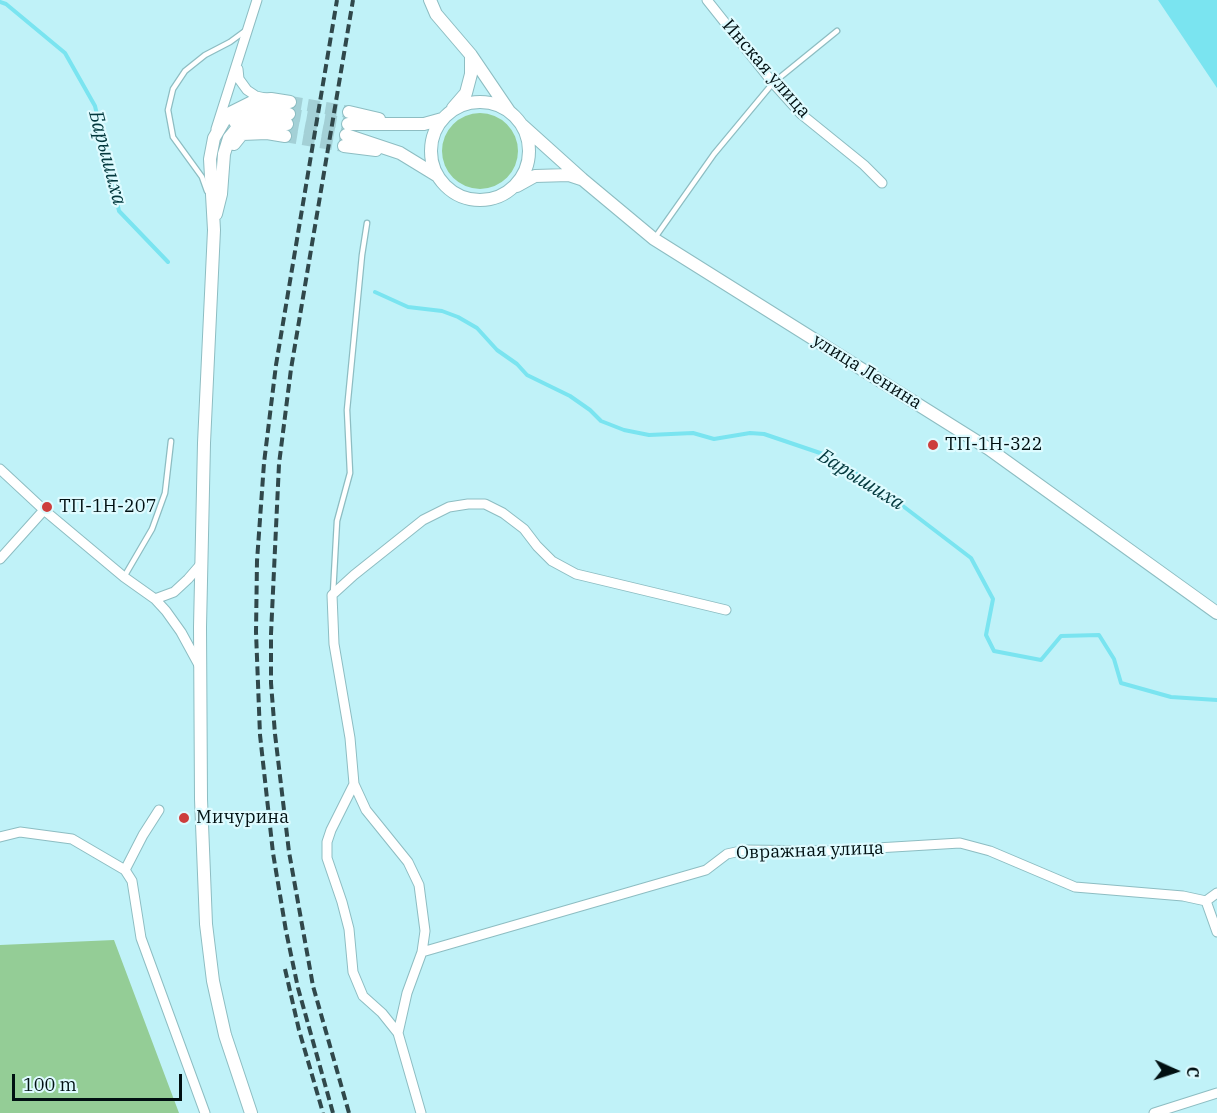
<!DOCTYPE html>
<meta charset="utf-8">
<style>
body{margin:0}
#map{position:relative;width:1217px;height:1113px;overflow:hidden;background:#c0f2f8;font-family:"IBM Plex Serif",serif}
canvas{display:block}
.north{position:absolute;left:1145px;top:1041px;width:60px;height:60px;-webkit-text-stroke:4px #defbff;paint-order:stroke;rotate:93deg;font-size:16px;font-weight:700;line-height:24px;text-align:center;color:#011012}
.north::after{content:'';display:block;margin:auto;width:21px;height:27px;background:#011012;clip-path:polygon(50% 0,100% 100%,50% 72%,0 100%)}
.scale{position:absolute;left:12px;top:1074px;width:170px;height:27px;box-sizing:border-box;border:3px solid #011012;border-top:0;padding-left:8px;font-size:18px;line-height:21px;white-space:nowrap;color:#011012;-webkit-text-stroke:4px #defbff;paint-order:stroke}
</style>
<div id="map">
<canvas width="1217" height="1113"></canvas>
<div class="north">С</div>
<div class="scale">100 m</div>
</div>
<script>
const ctx = document.querySelector('canvas').getContext('2d');
ctx.lineJoin = 'round';
function paint(path, color) { ctx.fillStyle = color; ctx.fill(path, 'evenodd'); }
const shape = rows => new Path2D(rows.map(r => 'M' + r).join(''));
function strokePath(path, color, width, dash) { ctx.strokeStyle = color; ctx.lineWidth = width; ctx.lineCap = dash ? 'butt' : 'round'; ctx.setLineDash(dash || []); ctx.stroke(path); }
function write(font, color, halo, rows, align = 'center') {
  ctx.font = font + ' "IBM Plex Serif",serif'; ctx.lineWidth = 4.5; ctx.setLineDash([]); ctx.textBaseline = 'middle'; ctx.strokeStyle = halo; ctx.fillStyle = color; for (const [text, x, y, turn = 0] of rows) {
    ctx.save(); ctx.translate(x, y); ctx.rotate((+turn || 0) * Math.PI / 180); ctx.textAlign = isNaN(turn) ? turn : align; if (halo) ctx.strokeText(text, 0, 0); ctx.fillText(text, 0, 0); ctx.restore();
  }
}
const green = shape([
 '442 151a38 38 0 1 1 76 0a38 38 0 1 1-76 0Z',
 [114,940,179,1113,0,1113,0,945]
]);
const water = shape([
 [1158,0,1217,0,1217,88]
]);
const stream = shape([
 [0,2,6,4,65,53,95,106,119,211,168,262],
 [375,292,408,307,442,311,458,317,477,328,497,350,517,364,527,375,570,396,590,410,601,421,624,430,649,435,693,433,714,439,750,433,764,434,826,455,878,487,971,558,993,599,986,635,994,651,1041,660,1061,636,1099,635,1114,659,1121,683,1171,697,1217,700]
]);
const secondaryTunnel = shape([
 [290,102,349,112],
 [289,114,348,124],
 [287,124,346,135],
 [285,136,344,146]
]);
const service = shape([
 [207,191,202,177,173,137,168,110,173,89,185,71,205,55,230,42,245,31],
 [654,239,714,154,773,83,837,31],
 [124,577,152,529,165,493,171,441],
 [333,593,337,521,350,473,347,410,362,255,367,223]
]);
const minor = shape([
 [707,0,773,83,801,114,864,165,882,183],
 [238,69,239,79,247,90,256,96,265,98],
 [216,129,257,0],
 [0,469,44,510,124,577,155,599,166,611,181,632,199,665],
 [0,559,44,510],
 [155,599,174,592,188,579,201,564],
 [354,784,331,830,327,842,327,858,342,902,349,929,353,972,363,996,382,1013,398,1033],
 [0,837,20,832,72,839,125,870,143,835,159,810],
 [125,870,132,881,141,938,205,1113],
 [1206,901,1217,932],
 [1206,901,1217,893],
 [422,952,706,870,727,854,745,850,827,851,960,843,990,851,1075,887,1183,896,1206,901],
 [421,1113,398,1033,407,993,422,952,425,931,419,885,408,862,366,810,354,784,350,738,334,644,332,595,354,575,423,520,449,507,468,504,485,504,503,513,524,529,537,546,552,561,576,574,726,610],
 [1154,1113,1217,1093]
]);
const secondary = shape([
 [430,0,436,14,471,55,509,111],
 '431 151a49 49 0 1 1 98 0a49 49 0 1 1-98 0Z',
 [453,108,466,93,471,74,471,55],
 [349,112,379,119],
 [235,122,256,111,272,110,289,114],
 [348,124,424,124,442,119],
 [522,125,582,179,654,239,989,449,1217,613],
 [346,135,400,153,436,175],
 [234,144,242,134,267,133,285,136],
 [344,146,376,150],
 [517,186,535,176,569,175,581,179],
 [216,214,221,194,224,154,229,138,238,127,254,122,269,121,287,124],
 [251,1113,225,1035,213,981,206,924,201,799,200,627,204,443,214,230,210,159,214,138,228,114,256,100,271,99,290,102]
]);
const rail = shape([
 [285,969,299,1030,323,1113],
 [333,1113,298,988,286,931,273,853,260,735,256,632,257,561,264,463,276,365,337,0],
 [349,1113,313,986,289,852,275,734,271,683,271,634,279,464,291,369,353,0]
]);
const markers = [
 [933,445,6,"#cd3e3d"],
 [47,507,6,"#cd3e3d"],
 [184,818,6,"#cd3e3d"]
];
const streetNames = [
 ["Инская улица",766,69,49],
 ["улица Ленина",867,372,32],
 ["Овражная улица",810,851,-2]
];
const poiNames = [
 ["ТП-1Н-322",945,445],
 ["ТП-1Н-207",59,507],
 ["Мичурина",196,818]
];
const waterNames = [
 ["Барышиха",107,158,75],
 ["Барышиха",861,480,32]
];
paint(green, '#94cd96');
paint(water, '#7ae4f0');
strokePath(stream, '#7ae4f0', 4);
strokePath(secondaryTunnel, '#a3d0d6', 12, [12, 6]);
strokePath(service, '#8dbdc2', 7);
strokePath(minor, '#8dbdc2', 11);
strokePath(secondary, '#8dbdc2', 14);
strokePath(service, '#fff', 4.5);
strokePath(minor, '#fff', 9);
strokePath(secondary, '#fff', 12);
strokePath(rail, '#30484b', 4, [9, 4.5]);
for (const [x, y, r, color] of markers) { const dot = new Path2D(); dot.arc(x, y, r, 0, 2 * Math.PI); ctx.fillStyle = color; ctx.fill(dot); strokePath(dot, '#defbff', 2); }
write('18px', '#011012', '#defbff', streetNames);
write('18px', '#011012', '#defbff', poiNames, 'left');
write('italic 20px', '#02383d', '#defbff', waterNames);
</script>
